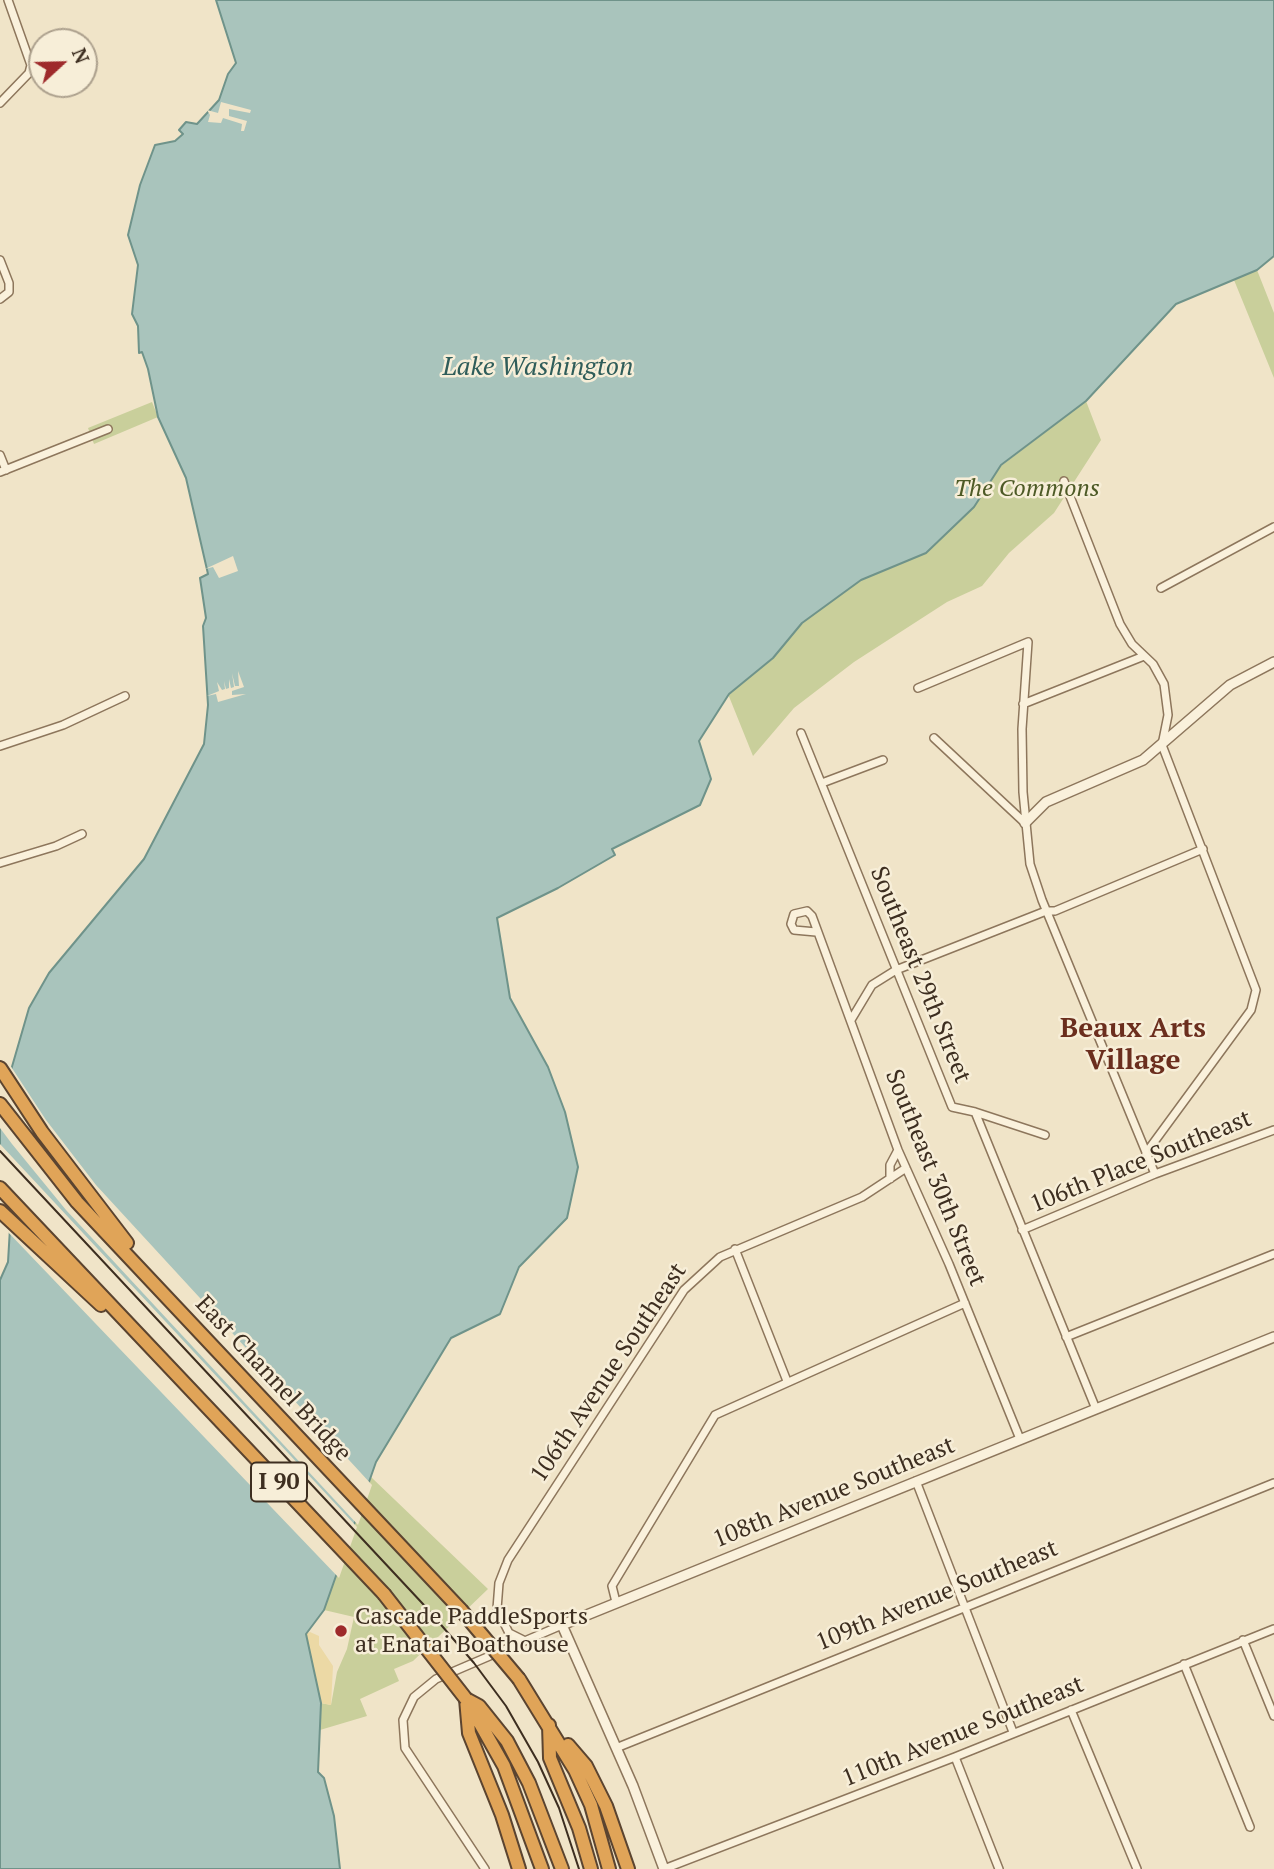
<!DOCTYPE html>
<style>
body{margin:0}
#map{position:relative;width:1274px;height:1869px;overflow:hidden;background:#f0e4c8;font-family:"PT Serif",serif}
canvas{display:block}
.north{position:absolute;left:28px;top:28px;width:70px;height:70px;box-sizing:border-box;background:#f7eed8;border:2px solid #ada18e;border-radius:50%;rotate:68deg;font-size:19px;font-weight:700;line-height:28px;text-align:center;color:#3d2e20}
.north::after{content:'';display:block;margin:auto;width:24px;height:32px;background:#9e2a2b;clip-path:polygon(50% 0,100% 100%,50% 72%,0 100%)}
</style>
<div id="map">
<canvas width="1274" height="1869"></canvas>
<div class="north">N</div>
</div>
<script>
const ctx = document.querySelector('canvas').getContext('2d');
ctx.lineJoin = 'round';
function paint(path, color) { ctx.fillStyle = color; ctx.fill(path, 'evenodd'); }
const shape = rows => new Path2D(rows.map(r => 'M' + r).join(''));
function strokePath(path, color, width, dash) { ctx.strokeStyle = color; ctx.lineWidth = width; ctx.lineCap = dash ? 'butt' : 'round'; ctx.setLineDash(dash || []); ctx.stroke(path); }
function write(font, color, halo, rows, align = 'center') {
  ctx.font = font + ' "PT Serif",serif'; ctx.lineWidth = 5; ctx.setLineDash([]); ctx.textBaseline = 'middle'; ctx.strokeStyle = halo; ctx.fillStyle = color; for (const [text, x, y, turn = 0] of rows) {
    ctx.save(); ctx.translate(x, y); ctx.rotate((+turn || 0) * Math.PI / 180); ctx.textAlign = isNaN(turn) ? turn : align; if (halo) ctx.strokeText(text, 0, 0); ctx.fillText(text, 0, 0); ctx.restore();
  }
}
const green = shape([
 [1257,270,1274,313,1274,378,1234,280],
 [1086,401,1101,440,1054,513,1009,553,982,586,947,602,854,662,794,708,753,756,728,694,772,658,802,623,861,580,926,553,974,506,1001,466],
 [152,402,158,417,94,444,88,428],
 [371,1477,488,1589,413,1661,394,1669,399,1681,360,1699,367,1716,320,1730,321,1703,331,1705,337,1672,347,1649,354,1617,324,1610]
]);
const sand = shape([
 [310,1632,319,1636,319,1645,333,1666,331,1705,321,1703,306,1634]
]);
const water = shape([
 [216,0,1274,0,1274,256,1257,270,1176,304,1086,401,1001,465,974,507,926,553,861,580,802,623,773,658,729,694,699,741,711,779,700,805,612,849,615,855,558,888,497,918,510,998,548,1067,565,1112,578,1167,567,1218,519,1267,500,1314,451,1338,376,1462,324,1610,306,1634,321,1703,318,1772,324,1778,334,1816,340,1869,0,1869,0,1280,8,1262,12,1194,0,1161,0,1108,29,1008,49,973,144,859,204,744,208,705,203,626,206,618,200,578,208,574,186,478,158,417,148,369,142,352,139,353,138,326,132,314,138,265,128,235,140,185,155,145,175,141,183,134,179,130,186,122,197,124,219,100,228,74,236,63,216,0]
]);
const pier = shape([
 [221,102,251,110,250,113,229,109,229,116,247,121,244,131,241,131,242,124,223,118,221,123,208,122,210,115,207,110,218,113],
 [233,556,238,571,219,578,213,567,205,569],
 [238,671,244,687,232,691,232,695,246,694,218,702,216,694,207,696,219,691,217,682,222,690,225,689,224,681,226,689,229,688,229,679,231,688,234,687,232,673,235,686,239,686],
 [10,1065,46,1120,96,1185,372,1485,358,1525,66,1210,12,1144,0,1128,0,1097],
 [0,1144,357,1527,339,1578,6,1230,9,1195,0,1171]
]);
const minor = shape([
 [0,103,29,73,31,65,8,0],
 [0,260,9,283,9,292,0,299],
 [0,455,6,470],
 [0,472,108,429],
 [1064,481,1120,624,1132,644,1153,664,1164,684,1168,715,1162,745,1256,990,1251,1010,1146,1153],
 [1161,588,1274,527],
 [918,688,1028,642,1022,729,1023,792,1030,864,1042,900,1155,1174],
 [1023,704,1144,656],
 [801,733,952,1107,975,1112,1096,1409],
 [934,738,1025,823],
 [0,746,63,725,125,696],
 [822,783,883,760],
 [0,863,56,846,82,834],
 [816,932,794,930,791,924,794,914,807,911,812,916,898,1150,949,1264,1020,1439],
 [851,1020,872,985,896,970,1046,911,1055,911,1203,849],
 [975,1112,1045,1135],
 [890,1179,890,1165,898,1150],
 [1022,1230,1155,1174,1274,1130],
 [735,1249,787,1381],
 [1066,1337,1274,1254],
 [916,1481,1013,1732],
 [616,1602,612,1586,715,1415,965,1303],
 [523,1640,509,1633,497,1609,499,1583,508,1560,684,1290,720,1257,862,1197,906,1168],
 [1243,1640,1274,1716],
 [1184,1664,1250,1827],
 [1071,1710,1137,1869],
 [616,1748,1274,1483],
 [955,1757,999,1869],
 [485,1869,405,1748,403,1720,414,1697,436,1679,562,1625],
 [664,1869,955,1757,1274,1629]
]);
const tertiary = shape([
 [1025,823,1046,802,1143,760,1230,685,1274,662],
 [664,1869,633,1786,562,1625,1274,1337]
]);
const motorway = shape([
 [0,1068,42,1132,127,1243],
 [0,1104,77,1202,461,1610],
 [0,1188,384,1594],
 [0,1211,101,1305],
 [519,1679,575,1770,591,1805,609,1869],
 [466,1699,479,1706,507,1741,529,1783,562,1869],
 [466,1699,469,1733,502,1815,519,1869],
 [468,1702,504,1766,542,1869],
 [549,1725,550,1758,579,1828,591,1869],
 [568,1745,586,1766,606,1806,628,1869]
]);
const tram = shape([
 [0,1151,423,1604,474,1663,506,1706,538,1762,559,1808,579,1869]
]);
const motorwayBridge = shape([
 [384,1594,466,1699],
 [461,1610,519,1679]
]);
const markers = [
 [341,1631,7,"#9e2a2b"]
];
const shields = [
 [279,1482,56]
];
const shieldNames = [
 ["I 90",279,1482]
];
const parkNames = [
 ["The Commons",1027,489]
];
const streetNames = [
 ["Southeast 29th Street",920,975,68],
 ["106th Place Southeast",1141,1162,-22],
 ["Southeast 30th Street",935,1178,68],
 ["106th Avenue Southeast",609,1373,-56],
 ["East Channel Bridge",273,1379,47],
 ["108th Avenue Southeast",834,1493,-22],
 ["109th Avenue Southeast",937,1596,-22],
 ["110th Avenue Southeast",963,1732,-22]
];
const poiNames = [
 ["Cascade PaddleSports",355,1617],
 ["at Enatai Boathouse",355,1645]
];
const waterNames = [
 ["Lake Washington",538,368]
];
const quarterNames = [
 ["Beaux Arts",1133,1029],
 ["Village",1133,1061]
];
paint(green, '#c9cf9b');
paint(sand, '#ecd9a5');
paint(water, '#a9c4bc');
strokePath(water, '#6f938a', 2);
paint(pier, '#f0e4c8');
strokePath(minor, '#8d765c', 10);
strokePath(tertiary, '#8d765c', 12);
strokePath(motorway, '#5b4430', 16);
strokePath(minor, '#faf1dc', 7);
strokePath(tertiary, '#faf1dc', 9);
strokePath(motorway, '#e0a458', 12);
strokePath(tram, '#3d2e20', 2);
strokePath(motorwayBridge, '#5b4430', 16, []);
strokePath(motorwayBridge, '#e0a458', 12);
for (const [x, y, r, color] of markers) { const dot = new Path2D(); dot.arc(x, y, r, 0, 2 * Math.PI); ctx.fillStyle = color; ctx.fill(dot); strokePath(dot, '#f7eed8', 2.5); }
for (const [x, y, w] of shields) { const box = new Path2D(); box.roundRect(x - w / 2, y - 19.5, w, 39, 5); ctx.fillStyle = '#f7eed8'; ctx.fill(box); strokePath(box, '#3d2e20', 2); }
write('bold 23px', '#3d2e20', null, shieldNames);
write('italic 24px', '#4d5a26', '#f7eed8', parkNames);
write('24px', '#3d2e20', '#f7eed8', streetNames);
write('24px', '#3d2e20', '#f7eed8', poiNames, 'left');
write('italic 26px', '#2f5d5a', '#f7eed8', waterNames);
write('bold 28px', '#6b2e1e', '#f7eed8', quarterNames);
</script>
